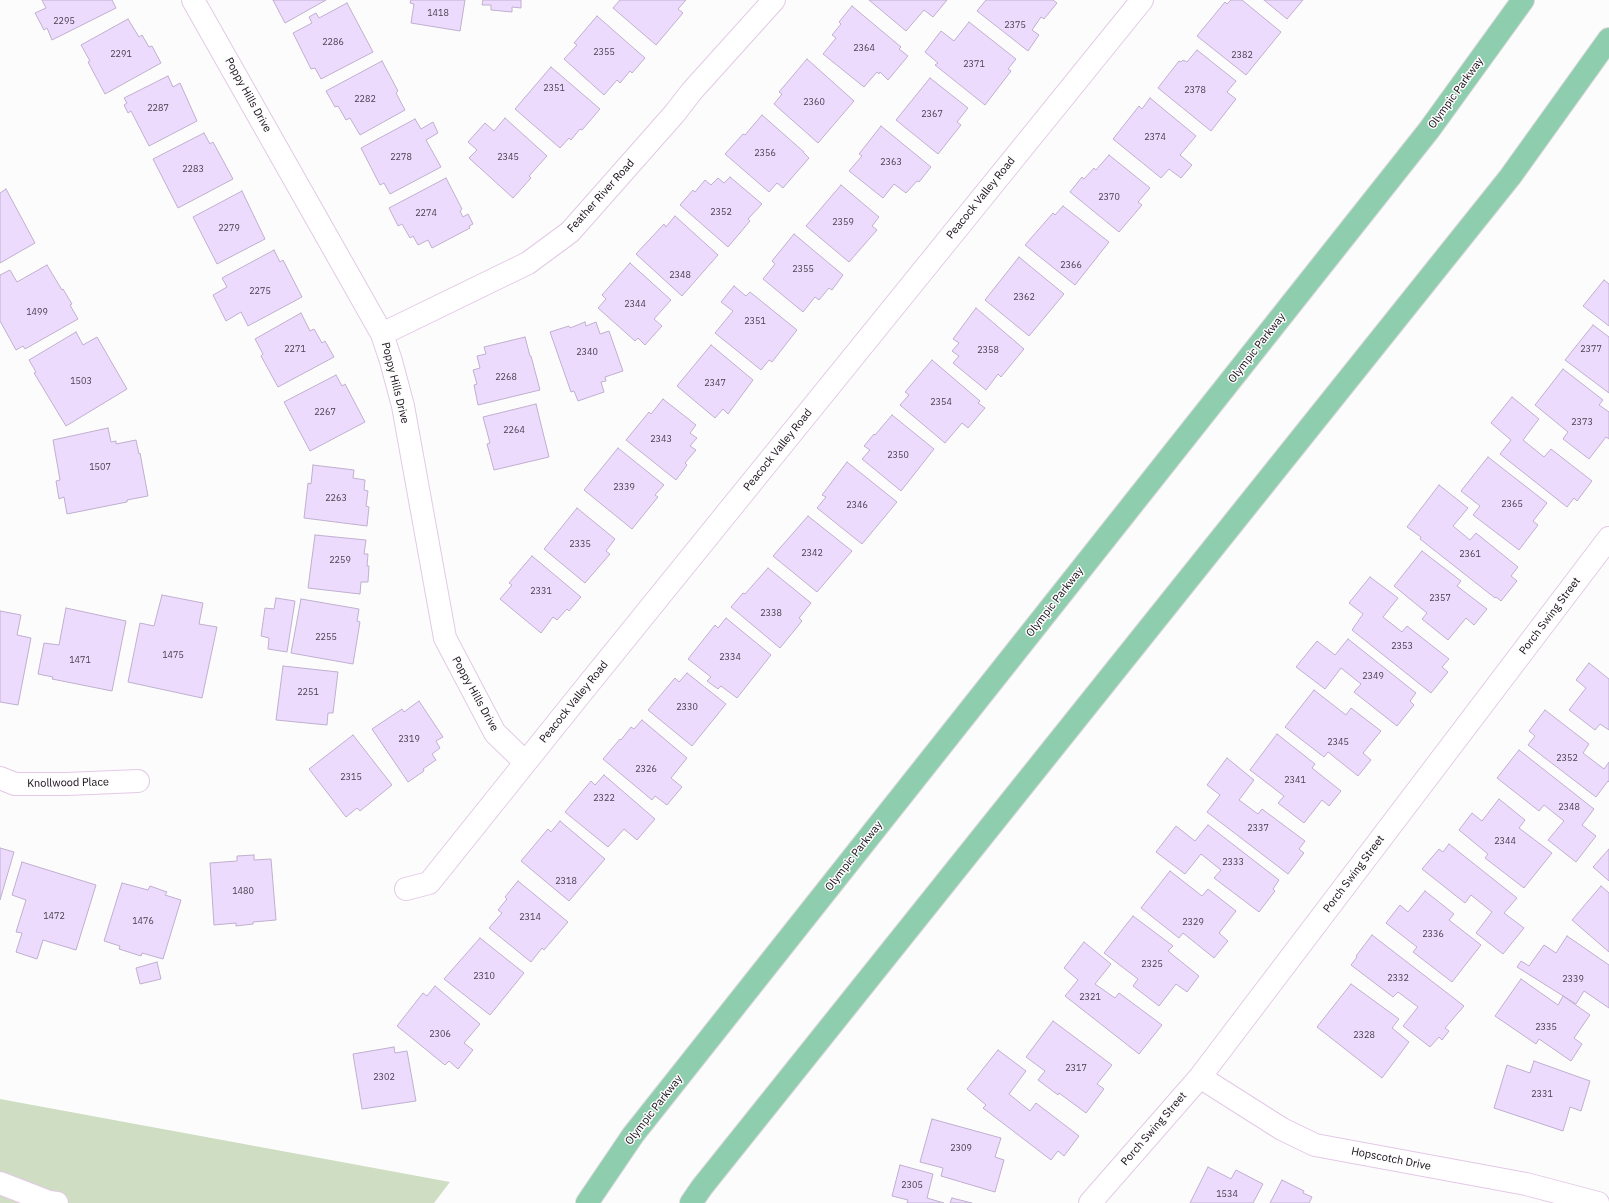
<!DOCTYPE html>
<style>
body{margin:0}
canvas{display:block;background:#fcfcfc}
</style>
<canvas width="1609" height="1203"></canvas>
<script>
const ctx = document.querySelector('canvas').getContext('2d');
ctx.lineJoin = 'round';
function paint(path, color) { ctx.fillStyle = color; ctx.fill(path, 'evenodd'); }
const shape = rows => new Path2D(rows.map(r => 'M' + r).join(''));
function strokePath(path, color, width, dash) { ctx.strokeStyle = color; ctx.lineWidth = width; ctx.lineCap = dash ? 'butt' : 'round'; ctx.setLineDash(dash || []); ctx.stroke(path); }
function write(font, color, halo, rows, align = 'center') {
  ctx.font = font + ' "IBM Plex Sans",sans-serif'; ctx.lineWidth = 3; ctx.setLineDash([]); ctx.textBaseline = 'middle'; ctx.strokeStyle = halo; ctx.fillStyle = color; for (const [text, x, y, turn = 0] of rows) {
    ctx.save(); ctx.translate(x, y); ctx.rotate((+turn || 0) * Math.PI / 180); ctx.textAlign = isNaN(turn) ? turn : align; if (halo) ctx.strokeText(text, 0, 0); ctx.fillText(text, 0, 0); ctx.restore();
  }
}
const green = shape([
 [0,1099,450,1182,434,1203,0,1203]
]);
const building = shape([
 [42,0,112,0,116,8,52,40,47,28,44,30,35,13,46,8,42,0],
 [273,0,326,0,285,23,273,0],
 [411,0,465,0,460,31,411,23,414,4,410,3,411,0],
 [483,0,521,0,521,8,512,7,512,12,491,10,491,5,482,5,483,0],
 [620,0,686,0,678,9,683,13,656,45,613,8,620,0],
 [869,0,947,0,933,17,924,10,906,31,869,0],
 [986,0,1053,0,1057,3,1044,19,1041,17,1032,30,1039,35,1028,51,977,11,986,0],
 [1231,0,1242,0,1281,32,1246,75,1197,36,1225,2,1227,4,1231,0],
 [1264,0,1303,0,1287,19,1264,0],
 [347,3,373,52,321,79,315,68,311,69,293,33,312,23,309,17,316,13,319,18,347,3],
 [852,6,901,47,899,49,908,56,888,80,880,72,879,74,877,72,864,87,823,54,836,38,832,35,841,24,839,22,852,6],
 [597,16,645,58,632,73,630,71,620,83,617,80,604,95,564,59,577,45,574,43,597,16],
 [128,19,139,37,142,35,149,47,152,46,161,63,105,94,88,62,90,61,81,45,128,19],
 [969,22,1016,59,1008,69,1011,71,985,105,935,65,938,63,925,52,941,31,954,41,969,22],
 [1197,50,1236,81,1227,92,1236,99,1211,131,1158,88,1179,61,1181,62,1183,60,1187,62,1197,50],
 [807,59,854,101,818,143,774,104,782,94,779,92,807,59],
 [382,61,398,91,396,93,405,110,360,135,350,118,346,120,338,106,335,107,326,91,382,61],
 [551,67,600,109,582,130,580,129,571,140,569,138,560,148,515,109,551,67],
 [168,76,173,87,180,83,197,121,149,146,131,111,128,113,124,105,127,103,124,98,168,76],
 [930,78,968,108,957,122,961,125,938,154,896,120,930,78],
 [1150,98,1196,136,1180,155,1192,165,1181,178,1169,169,1161,178,1113,139,1139,106,1142,109,1150,98],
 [762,115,804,152,803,152,809,158,783,188,777,183,769,192,725,154,743,134,745,135,762,115],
 [505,118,547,156,529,176,531,178,513,198,469,158,477,150,468,142,485,123,494,131,505,118],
 [415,119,421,129,433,122,438,133,426,140,441,167,390,194,384,183,380,185,361,148,415,119],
 [881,126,931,167,919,182,917,181,906,193,894,184,883,198,849,171,862,156,859,154,881,126],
 [204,133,210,144,213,142,233,179,178,208,153,159,204,133],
 [1109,155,1150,188,1138,202,1142,205,1119,232,1070,192,1082,177,1084,179,1094,168,1096,170,1109,155],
 [730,177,762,204,748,219,750,221,728,247,680,205,693,190,695,192,705,180,711,185,718,178,724,183,730,177],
 [446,178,462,209,460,211,463,217,468,214,473,224,469,226,470,228,432,248,428,240,418,245,413,236,410,238,402,224,398,226,389,208,446,178],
 [841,185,879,217,872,226,877,230,849,262,806,226,841,185],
 [6,189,35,243,0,263,0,193,6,189],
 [242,191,265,239,217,264,193,217,242,191],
 [1063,206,1109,242,1075,285,1025,245,1053,213,1055,215,1063,206],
 [675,216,718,255,682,296,636,254,664,224,666,227,675,216],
 [794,234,843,275,832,290,829,288,819,300,815,297,803,312,763,279,775,264,772,261,794,234],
 [274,250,280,262,283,260,302,297,248,326,241,312,226,321,213,295,227,287,222,278,274,250],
 [1019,257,1064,294,1029,336,985,300,1019,257],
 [630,263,671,300,654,319,662,326,645,345,638,338,635,341,598,308,606,299,602,295,630,263],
 [47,265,62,290,63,289,72,304,70,305,78,319,25,349,23,346,16,350,0,321,0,275,10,270,17,282,47,265],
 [1604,280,1609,284,1609,326,1583,306,1604,280],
 [734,286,746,296,750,292,797,330,772,362,769,360,761,370,715,333,733,311,721,302,734,286],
 [976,308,1024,349,1001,377,998,374,986,390,953,363,959,356,952,351,959,343,953,339,976,308],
 [301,313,310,331,314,329,322,343,325,341,334,357,278,387,261,356,263,354,255,339,301,313],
 [585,322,586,326,596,322,600,334,609,331,623,371,605,377,606,381,601,382,604,392,578,401,574,391,571,392,550,332,569,326,570,328,585,322],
 [1593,325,1609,337,1609,393,1565,360,1593,325],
 [76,332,83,345,97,337,127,389,66,426,34,373,36,372,29,360,76,332],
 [525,337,530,356,531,356,540,390,478,405,474,385,477,384,473,370,480,368,477,356,486,354,484,347,525,337],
 [711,345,753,380,728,414,723,409,715,418,677,386,711,345],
 [932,360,980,401,978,403,985,408,968,428,962,423,945,443,900,405,909,395,905,392,932,360],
 [1563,369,1603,400,1599,405,1609,412,1609,439,1606,437,1589,459,1563,439,1568,432,1535,405,1563,369],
 [336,375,342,386,345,384,365,422,310,451,284,402,336,375],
 [1512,397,1539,419,1523,440,1544,457,1551,449,1592,481,1577,501,1574,498,1567,507,1500,454,1511,440,1491,423,1512,397],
 [663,399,696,425,690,433,697,438,690,446,696,450,685,463,687,465,676,480,626,440,649,412,651,414,663,399],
 [536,404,549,457,494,470,487,444,490,443,483,417,536,404],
 [892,415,934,449,901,491,862,459,870,450,864,446,874,434,875,435,892,415],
 [108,428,111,442,116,441,116,444,136,440,139,454,140,453,148,496,127,500,127,502,67,514,64,497,59,499,56,481,60,480,53,440,108,428],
 [618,448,664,485,655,495,658,497,632,529,584,490,618,448],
 [1488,457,1547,503,1533,521,1538,525,1519,550,1473,515,1480,506,1461,491,1488,457],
 [847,462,897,502,862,544,817,508,826,497,822,495,847,462],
 [313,465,354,470,353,478,365,480,364,490,368,491,366,506,369,507,367,526,304,518,308,483,311,484,313,465],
 [1439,485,1468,508,1453,526,1470,540,1476,533,1518,567,1511,576,1517,581,1501,601,1496,597,1495,598,1420,539,1421,537,1407,527,1439,485],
 [577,508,615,539,606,551,610,554,585,583,544,549,577,508],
 [808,516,852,551,817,592,773,556,808,516],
 [315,535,366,540,364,554,368,554,367,566,369,566,368,582,361,582,360,594,308,588,315,535],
 [1422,551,1461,581,1457,586,1487,609,1474,625,1466,618,1448,640,1422,619,1427,613,1394,586,1422,551],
 [532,556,581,597,569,611,567,609,557,620,553,617,541,633,500,599,512,585,509,583,532,556],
 [768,568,811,603,799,618,802,621,780,648,731,607,743,593,745,594,768,568],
 [1370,577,1398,598,1383,617,1402,632,1407,626,1449,659,1442,667,1448,672,1431,693,1352,630,1363,614,1349,603,1370,577],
 [162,595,203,603,199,624,217,627,202,698,128,682,140,623,154,626,162,595],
 [276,598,295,601,287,652,268,649,269,638,261,636,265,608,274,609,276,598],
 [301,599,359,609,357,621,360,622,353,664,291,653,301,599],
 [66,608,126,621,112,691,52,679,53,677,38,674,44,643,59,645,66,608],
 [0,611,21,615,17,635,31,638,18,705,0,702,0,611],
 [726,618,771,655,737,698,721,686,718,689,707,681,711,677,688,659,715,625,718,628,726,618],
 [1348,639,1416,693,1410,701,1414,705,1397,726,1354,692,1361,684,1341,668,1325,689,1296,667,1317,641,1335,655,1348,639],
 [1589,663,1609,679,1609,730,1600,724,1595,730,1569,710,1586,688,1576,680,1589,663],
 [283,666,338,672,333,713,328,713,327,725,276,720,283,666],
 [687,673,726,704,692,746,648,710,675,678,679,682,687,673],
 [1314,690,1346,715,1351,708,1381,731,1363,753,1371,760,1358,776,1328,752,1324,757,1285,727,1314,690],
 [419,701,443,737,436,741,440,748,432,754,436,760,423,769,424,771,408,782,372,729,402,709,404,712,419,701],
 [1545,710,1589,744,1583,753,1604,769,1609,762,1609,782,1608,781,1596,797,1528,745,1535,736,1529,731,1545,710],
 [642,720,687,758,671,778,682,787,667,805,655,796,652,800,603,759,620,739,621,740,631,727,634,729,642,720],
 [1277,734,1315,764,1312,768,1341,791,1329,806,1322,800,1304,823,1278,803,1284,796,1250,770,1277,734],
 [353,735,392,785,360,811,357,808,346,817,309,769,353,735],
 [1519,750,1594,809,1582,825,1596,836,1576,862,1548,840,1564,821,1544,805,1539,811,1497,778,1519,750],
 [1227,758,1254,780,1239,800,1258,814,1262,809,1305,841,1299,849,1304,853,1288,874,1207,812,1220,795,1207,785,1227,758],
 [604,775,655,819,637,840,624,829,608,847,565,812,591,781,595,785,604,775],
 [1499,799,1525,820,1519,828,1552,853,1524,888,1485,858,1488,854,1459,830,1472,813,1482,821,1499,799],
 [560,821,605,859,569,901,521,861,548,829,551,832,560,821],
 [1208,825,1279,880,1273,889,1275,891,1259,912,1214,878,1221,870,1201,854,1185,874,1156,852,1176,826,1195,841,1208,825],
 [1449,844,1517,898,1504,913,1524,928,1503,954,1476,933,1492,912,1471,895,1465,903,1422,869,1439,849,1443,852,1449,844],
 [0,848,14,852,0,900,0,848],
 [1609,849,1609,881,1593,867,1609,849],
 [254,855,254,860,271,859,276,920,253,922,253,924,236,926,236,923,214,925,210,863,237,861,237,856,254,855],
 [22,862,96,885,76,950,43,940,37,959,16,952,22,933,16,932,26,900,12,895,22,862],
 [1170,871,1202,896,1208,889,1236,911,1219,933,1228,941,1214,958,1183,933,1179,938,1141,908,1170,871],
 [518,881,568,922,544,950,542,948,531,962,489,928,502,913,498,910,507,899,505,897,518,881],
 [122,883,148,890,150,886,167,892,165,895,181,900,163,959,142,953,141,956,119,949,120,946,104,941,122,883],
 [1601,886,1609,893,1609,952,1572,920,1601,886],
 [1425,891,1454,914,1449,920,1481,945,1452,982,1413,952,1417,947,1386,923,1400,905,1408,912,1425,891],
 [1133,916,1173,946,1168,951,1199,976,1187,992,1176,984,1159,1006,1133,986,1138,979,1104,953,1133,916],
 [1372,935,1464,1006,1445,1028,1449,1031,1442,1040,1439,1037,1430,1047,1403,1026,1418,1007,1398,992,1393,997,1351,965,1357,957,1356,956,1372,935],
 [1567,936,1609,965,1609,1008,1584,991,1576,1004,1517,967,1521,961,1529,966,1544,945,1556,953,1567,936],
 [480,938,524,973,490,1015,444,979,480,938],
 [1084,942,1111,964,1095,984,1115,998,1119,993,1162,1025,1139,1054,1065,996,1078,980,1064,968,1084,942],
 [157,962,161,979,140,984,136,968,157,962],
 [1521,979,1558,1005,1563,996,1590,1015,1574,1038,1582,1044,1571,1061,1539,1039,1536,1044,1495,1016,1521,979],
 [1351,984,1399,1019,1392,1028,1409,1042,1382,1078,1317,1027,1351,984],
 [435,986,480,1024,464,1043,473,1050,458,1069,449,1061,445,1065,397,1026,423,993,427,996,435,986],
 [1053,1021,1112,1065,1097,1084,1104,1089,1086,1113,1059,1093,1058,1095,1038,1080,1045,1071,1026,1057,1053,1021],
 [394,1047,395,1053,407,1051,416,1101,362,1109,353,1054,394,1047],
 [998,1050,1026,1071,1009,1094,1030,1111,1036,1103,1079,1136,1064,1156,1058,1151,1051,1160,983,1108,986,1105,967,1089,998,1050],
 [1534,1061,1590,1081,1581,1111,1570,1107,1563,1131,1494,1108,1507,1065,1530,1073,1534,1061],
 [932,1119,1001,1138,995,1157,1004,1160,995,1192,941,1176,943,1168,920,1162,932,1119],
 [900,1165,933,1174,927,1198,944,1203,907,1203,908,1200,892,1196,900,1165],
 [1208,1167,1231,1179,1236,1170,1263,1184,1253,1203,1190,1203,1208,1167],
 [1282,1180,1304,1191,1303,1193,1312,1197,1309,1203,1270,1203,1282,1180],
 [952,1198,972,1203,950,1203,952,1198]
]);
const minor = shape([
 [193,0,382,334,391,361,403,406,445,638,495,733,525,762],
 [382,334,528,263,570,232,675,113,692,91,774,0],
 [0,778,15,784,66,784,138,781],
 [406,889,429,883,578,697,1142,0],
 [1200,1077,1282,1129,1315,1145,1526,1184,1598,1203],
 [0,1183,49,1202,57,1203],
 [1090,1203,1200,1077,1609,538]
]);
const major = shape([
 [587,1203,633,1135,1429,130,1523,0],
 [691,1203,702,1187,1510,177,1609,39]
]);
const numberNames = [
 ["1418",438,13],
 ["2295",64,21],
 ["2375",1015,25],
 ["2286",333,42],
 ["2364",864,48],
 ["2355",604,52],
 ["2291",121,54],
 ["2382",1242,55],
 ["2371",974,64],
 ["2351",554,88],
 ["2378",1195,90],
 ["2282",365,99],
 ["2360",814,102],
 ["2287",158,108],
 ["2367",932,114],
 ["2374",1155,137],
 ["2356",765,153],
 ["2278",401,157],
 ["2345",508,157],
 ["2363",891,162],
 ["2283",193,169],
 ["2370",1109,197],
 ["2352",721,212],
 ["2274",426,213],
 ["2359",843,222],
 ["2279",229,228],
 ["2366",1071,265],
 ["2355",803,269],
 ["2348",680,275],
 ["2275",260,291],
 ["2362",1024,297],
 ["2344",635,304],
 ["1499",37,312],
 ["2351",755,321],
 ["2271",295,349],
 ["2377",1591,349],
 ["2358",988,350],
 ["2340",587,352],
 ["2268",506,377],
 ["1503",81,381],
 ["2347",715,383],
 ["2354",941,402],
 ["2267",325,412],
 ["2373",1582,422],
 ["2264",514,430],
 ["2343",661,439],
 ["2350",898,455],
 ["1507",100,467],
 ["2339",624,487],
 ["2263",336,498],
 ["2365",1512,504],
 ["2346",857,505],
 ["2335",580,544],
 ["2342",812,553],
 ["2361",1470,554],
 ["2259",340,560],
 ["2331",541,591],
 ["2357",1440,598],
 ["2338",771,613],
 ["2255",326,637],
 ["2353",1402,646],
 ["1475",173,655],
 ["2334",730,657],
 ["1471",80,660],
 ["2349",1373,676],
 ["2251",308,692],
 ["2330",687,707],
 ["2319",409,739],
 ["2345",1338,742],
 ["2352",1567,758],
 ["2326",646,769],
 ["2315",351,777],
 ["2341",1295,780],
 ["2322",604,798],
 ["2348",1569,807],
 ["2337",1258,828],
 ["2344",1505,841],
 ["2333",1233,862],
 ["2318",566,881],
 ["1480",243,891],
 ["1472",54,916],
 ["2314",530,917],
 ["1476",143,921],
 ["2329",1193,922],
 ["2336",1433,934],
 ["2325",1152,964],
 ["2310",484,976],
 ["2332",1398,978],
 ["2339",1573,979],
 ["2321",1090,997],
 ["2335",1546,1027],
 ["2306",440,1034],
 ["2328",1364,1035],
 ["2317",1076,1068],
 ["2302",384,1077],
 ["2331",1542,1094],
 ["2309",961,1148],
 ["2305",912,1185],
 ["1534",1227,1194]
];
const streetNames = [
 ["Olympic Parkway",1456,93,-54],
 ["Poppy Hills Drive",248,95,61],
 ["Feather River Road",601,196,-48],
 ["Peacock Valley Road",981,198,-51],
 ["Olympic Parkway",1257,348,-52],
 ["Poppy Hills Drive",395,383,76],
 ["Peacock Valley Road",778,450,-51],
 ["Olympic Parkway",1055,602,-52],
 ["Porch Swing Street",1550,616,-53],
 ["Poppy Hills Drive",475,694,61],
 ["Peacock Valley Road",574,702,-51],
 ["Knollwood Place",68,783,-1],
 ["Olympic Parkway",854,856,-52],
 ["Porch Swing Street",1354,874,-53],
 ["Olympic Parkway",654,1110,-52],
 ["Porch Swing Street",1154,1129,-49],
 ["Hopscotch Drive",1391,1159,11]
];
paint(green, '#cfdec2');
paint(building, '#eddbfd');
strokePath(building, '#c0afcf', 1);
strokePath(minor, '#e3c9e6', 24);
strokePath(major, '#dad8da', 24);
strokePath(minor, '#fff', 22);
strokePath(major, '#8ecdad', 22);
write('9px', '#4b4050', null, numberNames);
write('11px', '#150c16', '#fcfcfc', streetNames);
</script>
